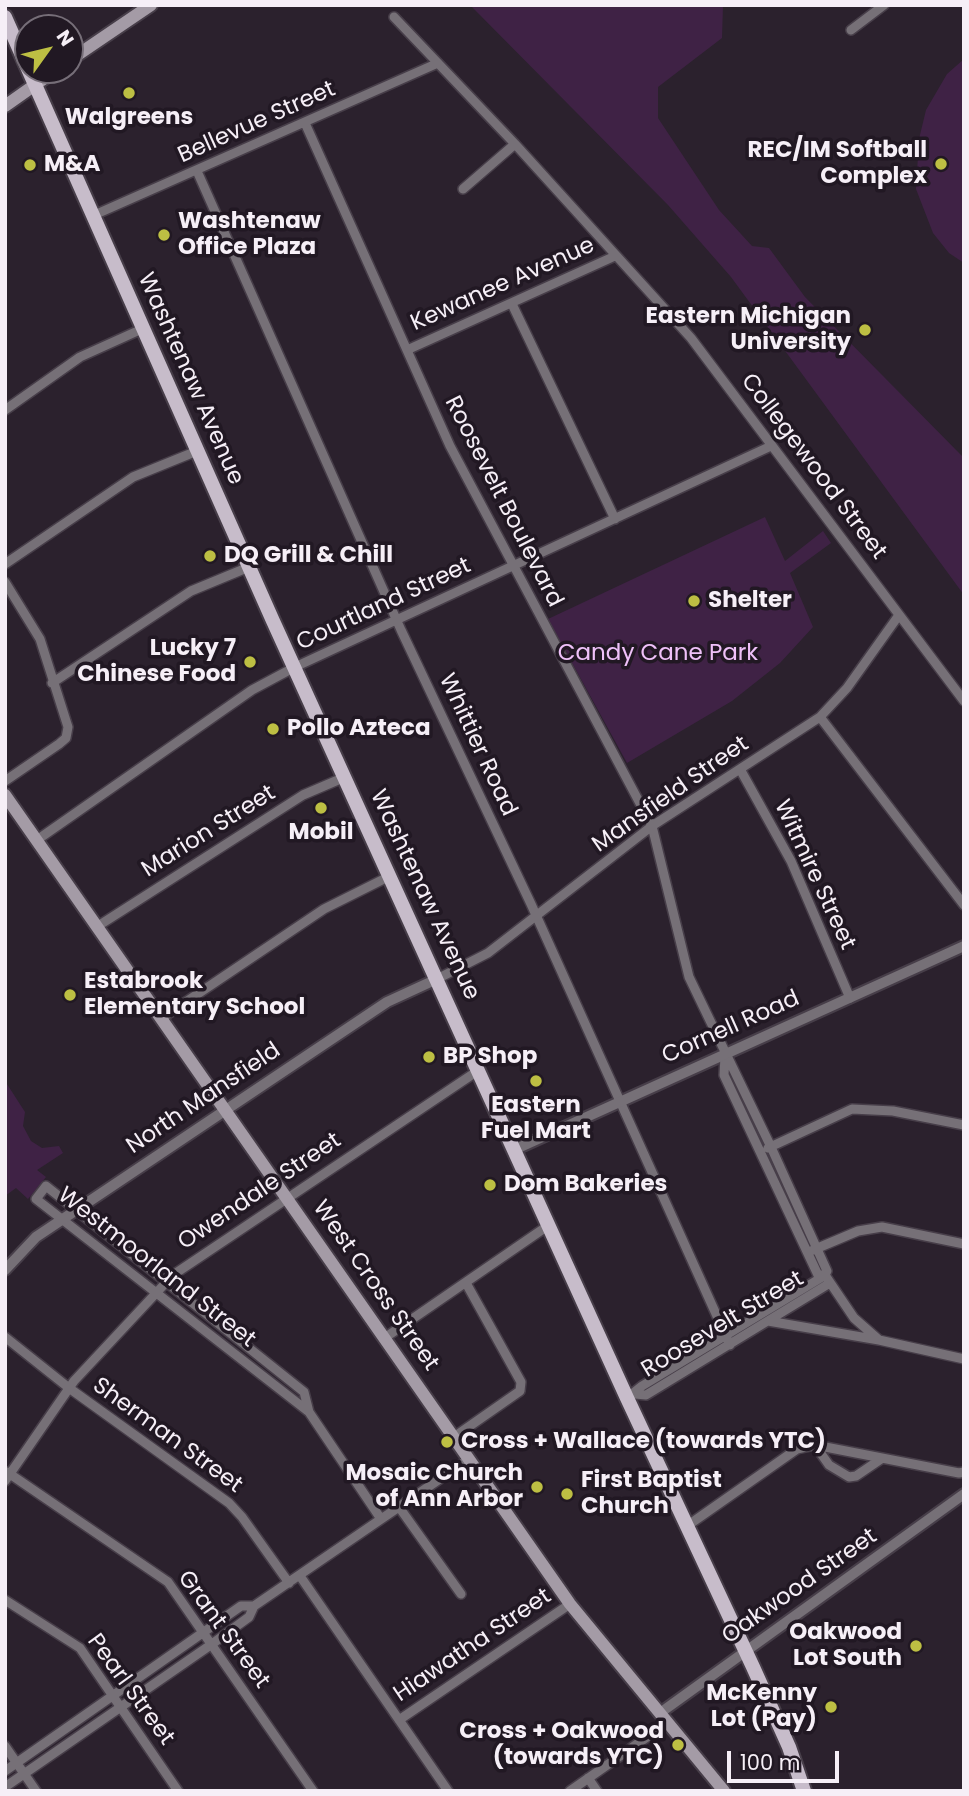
<!DOCTYPE html>
<style>
body{margin:0}
#map{position:relative;width:969px;height:1796px;overflow:hidden;background:#2b212d;font-family:Poppins,sans-serif}
canvas{display:block}
.frame{position:absolute;inset:0;border:7px solid #f6eff7;pointer-events:none}
.north{position:absolute;left:14px;top:14px;width:70px;height:70px;box-sizing:border-box;background:#211823;border:2px solid #766e78;border-radius:50%;rotate:56deg;font-size:19px;font-weight:700;line-height:28px;text-align:center;color:#f6eff7}
.north::after{content:'';display:block;margin:auto;width:24px;height:32px;background:#bdbf43;clip-path:polygon(50% 0,100% 100%,50% 72%,0 100%)}
.scale{position:absolute;left:727px;top:1751px;width:112px;height:32px;box-sizing:border-box;border:4px solid #f6eff7;border-top:0;padding-left:9px;font-size:21px;line-height:24px;white-space:nowrap;color:#f6eff7;-webkit-text-stroke:5px #211823;paint-order:stroke}
</style>
<div id="map">
<canvas width="969" height="1796"></canvas>
<div class="frame"></div>
<div class="north">N</div>
<div class="scale">100 m</div>
</div>
<script>
const ctx = document.querySelector('canvas').getContext('2d');
ctx.lineJoin = 'round';
function paint(path, color) { ctx.fillStyle = color; ctx.fill(path, 'evenodd'); }
const shape = rows => new Path2D(rows.map(r => 'M' + r).join(''));
function strokePath(path, color, width, dash) { ctx.strokeStyle = color; ctx.lineWidth = width; ctx.lineCap = dash ? 'butt' : 'round'; ctx.setLineDash(dash || []); ctx.stroke(path); }
function write(font, color, halo, rows, align = 'center') {
  ctx.font = font + ' Poppins,sans-serif'; ctx.lineWidth = 7; ctx.setLineDash([]); ctx.textBaseline = 'middle'; ctx.strokeStyle = halo; ctx.fillStyle = color; for (const [text, x, y, turn = 0] of rows) {
    ctx.save(); ctx.translate(x, y); ctx.rotate((+turn || 0) * Math.PI / 180); ctx.textAlign = isNaN(turn) ? turn : align; if (halo) ctx.strokeText(text, 0, 0); ctx.fillText(text, 0, 0); ctx.restore();
  }
}
const green = shape([
 [470,5,723,5,722,38,658,87,658,118,719,210,752,246,769,248,805,297,964,458,964,595,731,277,668,205],
 [964,59,964,263,949,253,933,233,916,189,919,139,926,110,947,74],
 [765,517,785,561,823,531,831,543,790,573,813,627,780,663,732,701,627,763,548,619],
 [5,1081,25,1112,23,1126,31,1141,42,1148,59,1146,63,1153,37,1170,46,1177,28,1199,16,1188,5,1196]
]);
const minor = shape([
 [394,17,515,144,691,338,964,701],
 [851,30,884,5],
 [305,123,450,446,652,826,689,977,771,1147,827,1271,825,1275,854,1318,879,1340],
 [197,171,401,630,531,904,730,1345],
 [463,189,515,144],
 [92,216,438,63],
 [512,304,615,519],
 [407,350,615,256],
 [5,410,80,357,142,329],
 [5,564,133,477,197,451],
 [5,582,40,639,68,727,66,738,59,744,5,781],
 [52,683,191,591,249,567],
 [820,717,964,905],
 [740,769,791,861,850,998],
 [37,840,252,690,295,667,771,446],
 [98,926,303,795,345,777],
 [437,979,488,953,652,826,820,717,847,688,899,615],
 [162,1018,324,909,390,876],
 [725,1056,724,1075,818,1275,825,1275],
 [768,1148,852,1109,893,1111,964,1125],
 [46,1186,304,1392,309,1412,36,1199,46,1186],
 [813,1250,858,1231,882,1227,964,1244],
 [768,1321,879,1340,964,1359],
 [5,1337,69,1388,229,1503,242,1517,289,1583],
 [386,1337,549,1225],
 [635,1394,646,1395,830,1283],
 [627,1398,642,1386,824,1276],
 [309,1412,381,1519],
 [454,1437,520,1391,521,1382,466,1283],
 [815,1445,829,1465,849,1477,856,1476,881,1459],
 [7,1472,168,1582,313,1791],
 [5,1481,74,1381,173,1275,479,1070],
 [399,1507,461,1594],
 [687,1526,797,1449,815,1445,959,1473,964,1472],
 [300,1576,448,1791],
 [5,1600,80,1648,178,1791],
 [399,1720,570,1604],
 [5,1746,36,1791],
 [5,1771,241,1606,254,1606],
 [588,1778,597,1791],
 [5,1787,212,1644,249,1617,254,1606,469,1459],
 [570,1791,667,1723]
]);
const tertiary = shape([
 [516,1149,964,946],
 [5,1270,36,1237,387,1002,437,979],
 [660,1713,964,1494]
]);
const secondary = shape([
 [70,60,151,5],
 [5,106,56,70],
 [5,795,570,1604,724,1791]
]);
const primary = shape([
 [5,17,273,621,627,1398,753,1667,789,1747,804,1791]
]);
const markers = [
 [129,93,7,"#bdbf43"],
 [941,164,7,"#bdbf43"],
 [30,165,7,"#bdbf43"],
 [164,235,7,"#bdbf43"],
 [865,330,7,"#bdbf43"],
 [210,556,7,"#bdbf43"],
 [694,601,7,"#bdbf43"],
 [250,662,7,"#bdbf43"],
 [273,729,7,"#bdbf43"],
 [321,808,7,"#bdbf43"],
 [70,995,7,"#bdbf43"],
 [429,1057,7,"#bdbf43"],
 [536,1081,7,"#bdbf43"],
 [490,1185,7,"#bdbf43"],
 [447,1442,7,"#bdbf43"],
 [537,1487,7,"#bdbf43"],
 [567,1494,7,"#bdbf43"],
 [916,1646,7,"#bdbf43"],
 [831,1707,7,"#bdbf43"],
 [678,1745,7,"#bdbf43"]
];
const poiNames = [
 ["Walgreens",129,118,"center"],
 ["REC/IM Softball",927,151,"right"],
 ["Complex",927,177,"right"],
 ["M&A",44,165],
 ["Washtenaw",178,222],
 ["Office Plaza",178,248],
 ["Eastern Michigan",851,317,"right"],
 ["University",851,343,"right"],
 ["DQ Grill & Chill",224,556],
 ["Shelter",708,601],
 ["Lucky 7",236,649,"right"],
 ["Chinese Food",236,675,"right"],
 ["Pollo Azteca",287,729],
 ["Mobil",321,833,"center"],
 ["Estabrook",84,982],
 ["Elementary School",84,1008],
 ["BP Shop",443,1057],
 ["Eastern",536,1106,"center"],
 ["Fuel Mart",536,1132,"center"],
 ["Dom Bakeries",504,1185],
 ["Cross + Wallace (towards YTC)",461,1442],
 ["Mosaic Church",523,1474,"right"],
 ["of Ann Arbor",523,1500,"right"],
 ["First Baptist",581,1481],
 ["Church",581,1507],
 ["Oakwood",902,1633,"right"],
 ["Lot South",902,1659,"right"],
 ["McKenny",817,1694,"right"],
 ["Lot (Pay)",817,1720,"right"],
 ["Cross + Oakwood",664,1732,"right"],
 ["(towards YTC)",664,1758,"right"]
];
const streetNames = [
 ["Bellevue Street",257,123,-24],
 ["Kewanee Avenue",503,285,-24],
 ["Washtenaw Avenue",190,379,66],
 ["Collegewood Street",813,467,53],
 ["Roosevelt Boulevard",503,502,63],
 ["Courtland Street",384,605,-25],
 ["Whittier Road",477,745,65],
 ["Mansfield Street",671,795,-35],
 ["Marion Street",209,832,-32],
 ["Witmire Street",814,875,65],
 ["Washtenaw Avenue",424,895,65],
 ["Cornell Road",731,1028,-24],
 ["North Mansfield",204,1099,-34],
 ["Owendale Street",260,1192,-34],
 ["Westmoorland Street",156,1268,38],
 ["West Cross Street",375,1286,55],
 ["Roosevelt Street",723,1325,-31],
 ["Sherman Street",167,1436,36],
 ["Oakwood Street",800,1587,-35],
 ["Grant Street",223,1630,54],
 ["Hiawatha Street",473,1646,-34],
 ["Pearl Street",130,1690,54]
];
const parkNames = [
 ["Candy Cane Park",658,654]
];
paint(green, '#3f2245');
strokePath(minor, '#473e49', 12);
strokePath(tertiary, '#473e49', 14);
strokePath(secondary, '#473e49', 16);
strokePath(primary, '#473e49', 18);
strokePath(minor, '#767077', 9);
strokePath(tertiary, '#767077', 10);
strokePath(secondary, '#a49ba6', 12);
strokePath(primary, '#c7bcca', 14);
for (const [x, y, r, color] of markers) { const dot = new Path2D(); dot.arc(x, y, r, 0, 2 * Math.PI); ctx.fillStyle = color; ctx.fill(dot); strokePath(dot, '#211823', 2.5); }
write('bold 23px', '#f6eff7', '#211823', poiNames, 'left');
write('23px', '#f6eff7', '#211823', streetNames);
write('23px', '#efc1f9', '#211823', parkNames);
</script>
